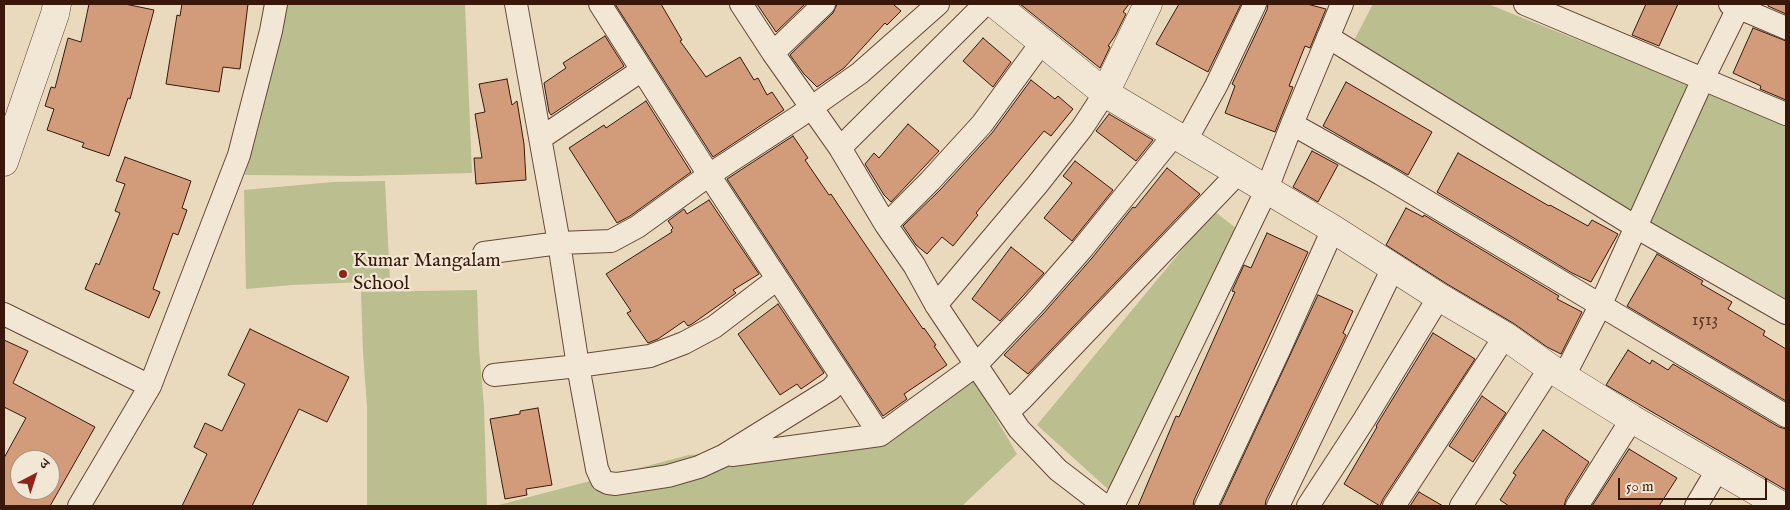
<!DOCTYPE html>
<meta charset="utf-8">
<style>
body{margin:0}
#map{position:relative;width:1790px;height:510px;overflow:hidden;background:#eadabd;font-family:"IM FELL English","Noto Serif Devanagari",serif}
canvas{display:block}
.frame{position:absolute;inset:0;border:5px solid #39180b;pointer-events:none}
.north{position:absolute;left:10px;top:450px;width:50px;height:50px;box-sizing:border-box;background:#f1e7d4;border:1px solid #a79484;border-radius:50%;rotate:40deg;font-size:14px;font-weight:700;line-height:20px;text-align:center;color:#39180b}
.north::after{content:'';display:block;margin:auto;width:18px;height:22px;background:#8f2418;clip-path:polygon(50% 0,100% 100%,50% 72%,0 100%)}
.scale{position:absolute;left:1618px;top:478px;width:149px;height:22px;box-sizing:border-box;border:2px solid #39180b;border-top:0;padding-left:6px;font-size:15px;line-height:18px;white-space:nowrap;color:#39180b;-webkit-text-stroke:4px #f1e7d4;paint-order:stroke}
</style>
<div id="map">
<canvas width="1790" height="510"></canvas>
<div class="frame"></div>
<div class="north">उ</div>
<div class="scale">50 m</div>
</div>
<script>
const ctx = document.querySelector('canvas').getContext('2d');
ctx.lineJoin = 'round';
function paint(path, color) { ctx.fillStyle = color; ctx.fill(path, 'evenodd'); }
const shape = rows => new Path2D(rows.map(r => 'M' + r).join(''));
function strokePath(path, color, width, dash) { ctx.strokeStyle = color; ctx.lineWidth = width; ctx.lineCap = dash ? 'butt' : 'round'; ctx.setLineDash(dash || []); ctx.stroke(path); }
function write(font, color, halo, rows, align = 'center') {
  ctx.font = font + ' "IM FELL English",serif'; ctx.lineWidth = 4.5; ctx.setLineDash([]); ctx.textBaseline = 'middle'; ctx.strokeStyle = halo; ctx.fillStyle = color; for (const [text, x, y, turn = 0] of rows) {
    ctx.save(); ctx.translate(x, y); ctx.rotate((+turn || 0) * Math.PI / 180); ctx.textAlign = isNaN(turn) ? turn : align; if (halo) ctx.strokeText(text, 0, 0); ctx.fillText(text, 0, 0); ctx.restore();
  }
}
const green = shape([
 [288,4,465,4,472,173,358,176,245,175],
 [1373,4,1488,4,1786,123,1786,309,1351,46],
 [385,181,390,281,292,285,246,289,244,190,333,182],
 [1214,211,1236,228,1110,491,1037,425],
 [477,290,479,349,484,406,487,506,367,506,367,407,363,352,361,292],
 [973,379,1017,454,962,506,495,506,689,455,847,446]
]);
const building = shape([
 [89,4,125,4,154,10,130,99,128,98,109,156,82,147,84,143,47,130,54,109,45,106,51,87,55,88,68,38,81,42,89,4],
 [182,4,248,4,240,69,223,67,219,92,166,84,177,15,180,16,182,4],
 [615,4,661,4,682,40,680,41,706,77,740,57,754,80,758,78,767,95,772,92,784,110,713,157,615,4],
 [757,4,805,4,776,32,757,4],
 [837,4,893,4,901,11,887,25,885,23,844,68,817,87,804,74,790,55,833,13,837,4],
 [1020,4,1129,4,1123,12,1126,14,1115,36,1108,46,1110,47,1100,68,1020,4],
 [1179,4,1241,4,1208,72,1156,44,1179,4],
 [1268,4,1307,4,1326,9,1310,48,1305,46,1289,86,1293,87,1275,132,1225,113,1235,86,1232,84,1267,10,1268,4],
 [1646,4,1678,4,1659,46,1632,35,1646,4],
 [1768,4,1786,4,1786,14,1768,6,1768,4],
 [1753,28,1786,41,1786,100,1760,89,1761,86,1733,73,1753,28],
 [605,36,624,66,551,115,549,112,544,83,566,68,563,63,605,36],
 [983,38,1011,62,993,87,963,61,983,38],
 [507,79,512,105,517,101,524,144,526,180,476,184,474,158,482,158,475,114,485,112,479,84,507,79],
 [1031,80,1055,99,1058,96,1073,109,1051,136,1044,131,976,213,978,215,953,246,942,237,927,254,916,245,903,226,940,190,992,133,1031,80],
 [1346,82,1432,132,1408,175,1323,126,1346,82],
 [646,101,691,172,630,216,617,223,569,148,604,125,606,128,646,101],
 [1109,114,1153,140,1136,161,1096,131,1109,114],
 [908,124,939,151,891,202,884,195,865,164,874,153,879,158,908,124],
 [793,136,808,158,805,160,829,195,831,194,843,212,923,329,924,328,936,345,934,346,947,365,904,394,907,399,883,416,727,179,793,136],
 [1312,151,1338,165,1318,202,1293,187,1312,151],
 [1458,153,1549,206,1550,205,1588,226,1592,220,1618,234,1591,282,1572,273,1437,192,1458,153],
 [125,157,191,181,182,208,187,210,178,235,173,233,153,289,160,292,149,318,85,289,96,263,99,265,120,213,115,211,125,184,116,181,125,157],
 [1075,161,1113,190,1072,241,1044,218,1072,183,1063,176,1075,161],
 [1167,168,1200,194,1028,374,1004,355,1043,314,1092,258,1133,207,1135,208,1167,168],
 [709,200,759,274,733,290,736,293,692,324,688,326,684,321,658,339,648,343,627,313,631,311,606,274,672,232,671,230,673,228,668,221,684,209,687,214,709,200],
 [1406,208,1423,217,1424,215,1559,296,1557,299,1582,312,1561,354,1547,347,1513,323,1447,284,1386,245,1406,208],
 [1267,233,1308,252,1194,500,1193,506,1138,506,1176,416,1179,417,1235,292,1232,291,1244,265,1251,268,1267,233],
 [1011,247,1044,273,1000,321,972,299,1011,247],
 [1657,254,1703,281,1701,284,1732,302,1728,309,1765,331,1763,335,1786,349,1786,401,1627,306,1657,254],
 [1318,295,1353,311,1343,333,1346,335,1266,500,1265,506,1220,506,1318,295],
 [778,304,824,373,801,389,797,384,780,395,738,334,778,304],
 [250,329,349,377,327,422,299,409,252,506,182,506,207,454,194,447,205,423,222,431,245,384,228,375,250,329],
 [1433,333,1475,359,1383,499,1380,506,1344,484,1377,427,1376,426,1433,333],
 [4,340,28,351,13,383,95,427,50,506,4,506,4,458,26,418,4,407,4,340],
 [20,460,50,460,50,490,20,490,20,460],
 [1628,350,1650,364,1652,360,1668,370,1673,364,1779,427,1786,429,1786,490,1606,385,1628,350],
 [1482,396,1506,413,1473,462,1449,446,1482,396],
 [538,408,552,485,526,489,527,495,505,499,490,419,520,414,520,411,538,408],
 [1543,430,1589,462,1566,499,1564,506,1509,506,1500,500,1516,475,1513,473,1543,430],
 [1629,449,1677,478,1659,506,1592,506,1629,449],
 [1419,492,1443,506,1410,506,1419,492]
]);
const minor = shape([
 [516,4,559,243,578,366,597,469,602,480,608,483,616,484,668,476,699,467,723,456,831,389,840,379,840,374,709,175,600,4],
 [741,4,773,53,840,148,886,225,914,265,936,305,1019,429,1058,470,1105,506],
 [1525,4,1786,114],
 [1730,4,1786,28],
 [1328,37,1636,227,1786,313],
 [773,53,824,4],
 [1292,124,1381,174,1786,416],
 [541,138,642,70],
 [1185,142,1216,86,1255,4],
 [840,148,985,4],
 [886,225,930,181,982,124,1042,42],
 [484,253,559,243,611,241,637,227,709,175,798,117,860,73,938,4],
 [936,305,1037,185,1082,128,1105,93],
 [4,314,150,386],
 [840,374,880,435],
 [494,375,578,366,650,356,684,343,714,327,777,279],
 [1564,376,1600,306,1703,79,1740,4],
 [1008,412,1022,399,1238,173],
 [732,455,880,435,976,365,1033,305,1082,249,1174,135],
 [79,506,150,386,239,155,271,31,276,4],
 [1113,506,1266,191,1292,124,1342,4],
 [1206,506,1279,350,1333,229],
 [1278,506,1393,268],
 [1308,506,1364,420,1439,297],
 [1394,506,1505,336],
 [1461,506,1550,368],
 [1577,506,1632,419],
 [1696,506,1718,469]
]);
const tertiary = shape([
 [995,4,1105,93,1333,229,1439,297,1505,336,1550,368,1632,419,1782,506],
 [1105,93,1148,4],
 [4,162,55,14,57,4]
]);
const markers = [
 [343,274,5,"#8f2418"]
];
const numberNames = [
 ["1513",1705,321]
];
const poiNames = [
 ["Kumar Mangalam",353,262],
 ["School",353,285]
];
paint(green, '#bbbe8e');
paint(building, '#d29c7b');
strokePath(building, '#39180b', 1);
strokePath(minor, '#654838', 24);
strokePath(tertiary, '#654838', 29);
strokePath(minor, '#f1e7d4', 22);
strokePath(tertiary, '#f1e7d4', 28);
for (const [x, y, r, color] of markers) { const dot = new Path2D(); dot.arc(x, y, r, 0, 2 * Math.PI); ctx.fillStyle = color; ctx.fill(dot); strokePath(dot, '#f1e7d4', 2); }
write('18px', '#5f3927', null, numberNames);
write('20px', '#39180b', '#f1e7d4', poiNames, 'left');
</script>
